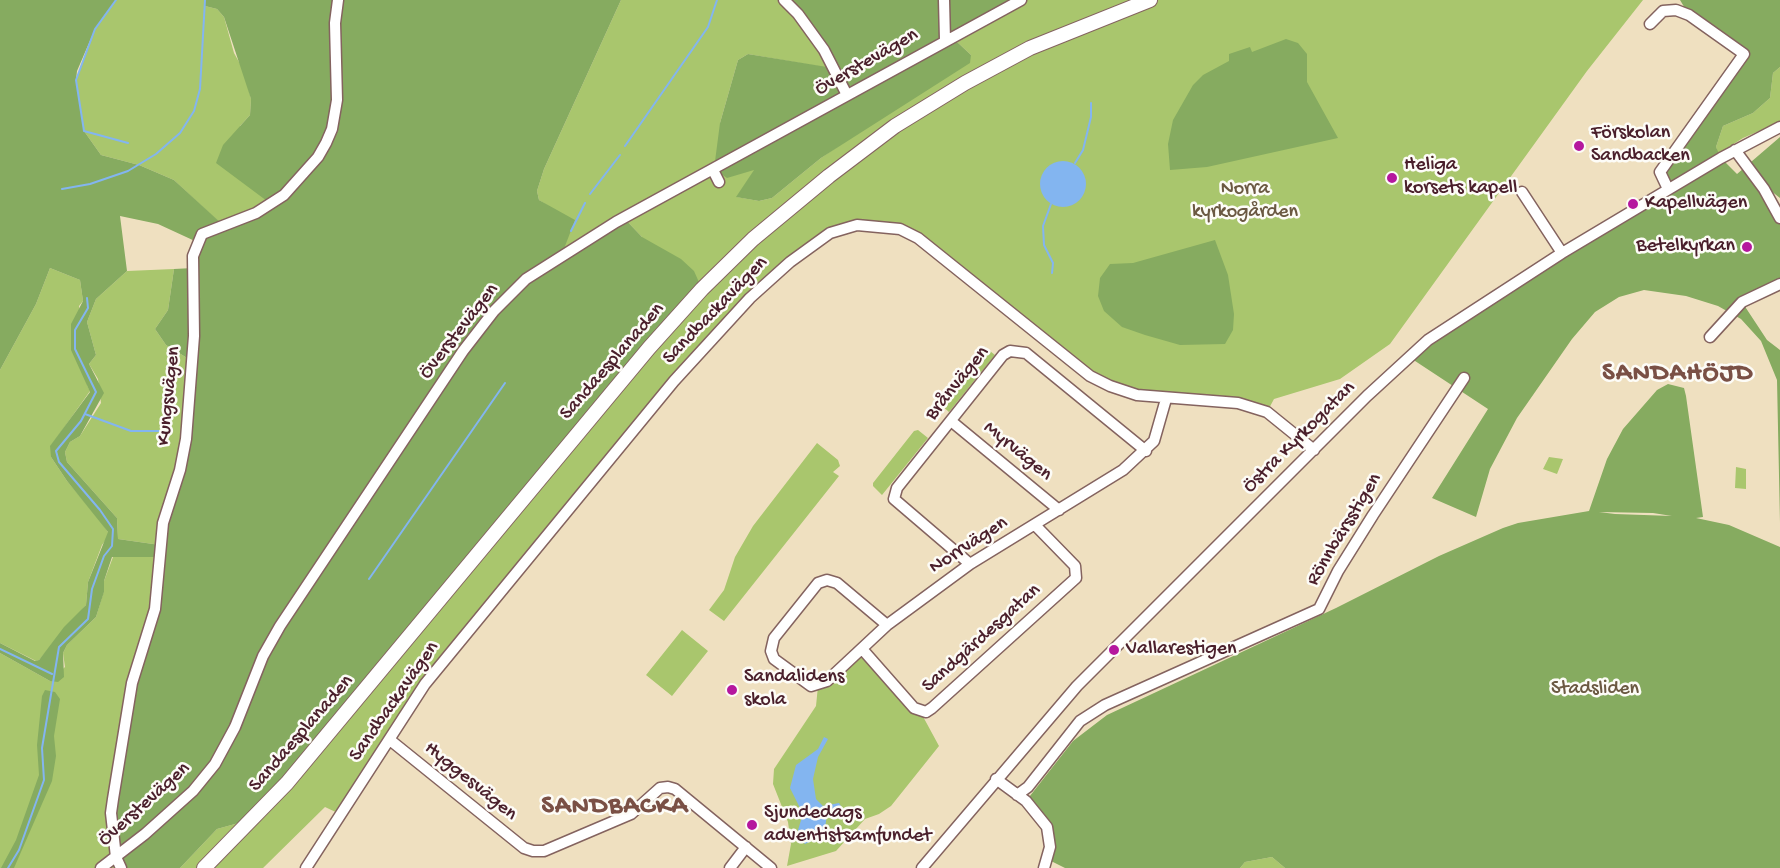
<!DOCTYPE html>
<meta charset="utf-8">
<style>
body{margin:0}
canvas{display:block;background:#efe0c0}
</style>
<canvas width="1780" height="868"></canvas>
<script>
const ctx = document.querySelector('canvas').getContext('2d');
ctx.lineJoin = 'round';
function paint(path, color) { ctx.fillStyle = color; ctx.fill(path, 'evenodd'); }
const shape = rows => new Path2D(rows.map(r => 'M' + r).join(''));
function strokePath(path, color, width, dash) { ctx.strokeStyle = color; ctx.lineWidth = width; ctx.lineCap = dash ? 'butt' : 'round'; ctx.setLineDash(dash || []); ctx.stroke(path); }
function write(font, color, halo, rows, align = 'center') {
  ctx.font = font + ' "Gochi Hand",sans-serif'; ctx.lineWidth = 5; ctx.setLineDash([]); ctx.textBaseline = 'middle'; ctx.strokeStyle = halo; ctx.fillStyle = color; for (const [text, x, y, turn = 0] of rows) {
    ctx.save(); ctx.translate(x, y); ctx.rotate((+turn || 0) * Math.PI / 180); ctx.textAlign = isNaN(turn) ? turn : align; if (halo) ctx.strokeText(text, 0, 0); ctx.fillText(text, 0, 0); ctx.restore();
  }
}
const green = shape([
 [116,0,205,0,205,6,217,9,224,17,234,53,244,71,251,99,250,115,240,126,271,204,222,225,174,180,139,165,101,155,84,131,76,80,95,29],
 [621,0,784,0,834,69,748,54,738,60,720,123,755,170,737,197,759,201,772,198,821,158,971,55,954,39,1021,0,1643,0,1587,71,1390,344,1340,379,1274,399,1267,412,1110,386,900,229,843,228,750,298,445,659,342,815,325,807,263,868,180,868,217,829,253,819,642,237,624,218,561,255,550,207,539,200,537,191,544,169],
 [1780,67,1780,122,1743,138,1718,154,1716,147,1723,126,1753,113,1770,98,1773,73],
 [50,268,80,280,83,301,79,306,87,385,90,391,51,446,51,457,67,481,99,519,108,532,108,537,102,545,88,582,86,605,39,660,36,661,0,643,0,370,36,304],
 [174,269,168,310,155,329,166,345,192,361,186,439,160,545,118,539,117,518,67,462,65,452,70,442,80,436,101,403,98,379,89,364,96,355,87,322,96,299,127,271],
 [985,347,995,355,949,412,939,403,939,400,980,348],
 [918,430,928,438,882,495,873,486,873,483,914,431],
 [817,443,838,460,840,466,833,472,839,476,724,621,709,610,724,590,735,557,753,526],
 [1549,457,1563,459,1557,474,1543,469],
 [1736,467,1746,469,1746,489,1735,488],
 [113,557,159,557,121,868,0,868,0,653,50,681,65,667,63,653,67,645,96,617,104,591,104,581],
 [682,630,708,651,672,696,646,675],
 [863,650,920,711,939,746,891,806,879,814,865,819,836,851,787,866,791,844,788,822,773,784,774,769,816,706,818,686],
 [1272,857,1285,868,1240,868,1245,862]
]);
const forest = shape([
 [0,0,116,0,95,29,77,71,76,80,84,131,101,155,139,165,174,180,222,224,271,204,216,163,223,145,250,115,251,99,224,17,217,9,205,6,205,0,621,0,544,169,537,191,539,200,575,220,562,254,624,218,642,237,681,259,694,271,702,289,253,819,217,829,180,868,121,868,111,813,124,728,148,635,159,557,112,557,104,581,104,592,96,617,67,645,63,653,64,677,58,682,50,681,0,653,0,643,35,661,39,660,64,627,86,605,88,582,108,532,67,481,51,457,50,446,90,392,71,350,71,324,83,301,80,280,50,268,36,304,0,370],
 [120,216,158,224,197,242,193,268,174,269,168,310,155,329,166,345,192,361,180,470,160,545,118,539,117,518,67,462,65,452,70,442,80,436,104,393,89,364,96,355,87,322,96,299,127,271],
 [784,0,1021,0,954,39,971,55,970,63,821,158,772,198,759,201,736,197,754,170,727,178,714,169,720,123,738,60,748,54,833,68],
 [1680,0,1780,0,1780,67,1773,73,1770,98,1753,113,1723,126,1716,147,1721,158,1737,174,1780,137,1780,198,1761,183,1780,220,1780,284,1742,302,1767,340,1780,350,1780,523,1777,380,1761,341,1741,319,1718,306,1686,296,1644,290,1619,297,1595,312,1572,339,1517,418,1490,469,1476,517,1432,498,1488,409,1409,357,1668,189,1660,172,1743,54,1689,15],
 [1286,39,1298,43,1307,54,1307,82,1338,138,1207,167,1170,170,1168,144,1173,120,1193,85,1203,75,1229,61,1229,54,1250,47,1252,52],
 [1215,240,1228,275,1234,314,1233,330,1225,344,1180,345,1145,335,1122,327,1104,311,1098,296,1100,278,1110,264,1133,263],
 [1668,384,1684,388,1686,396,1703,517,1696,518,1729,525,1780,547,1780,868,1285,868,1272,857,1245,862,1240,868,1065,868,1047,859,1049,837,1026,801,1073,741,1107,715,1336,608,1439,556,1503,528,1518,523,1589,511,1607,459,1623,429,1657,390],
 [1599,512,1653,513,1672,516,1615,514],
 [45,690,55,692,60,699,54,736,56,756,52,781,14,868,1,868,16,840,39,775,37,745,42,696]
]);
const water = shape([
 '1040 184a23 23 0 1 1 46 0a23 23 0 1 1-46 0Z',
 [824,737,828,739,818,757,813,779,816,799,823,806,839,803,842,808,827,814,824,835,805,844,799,838,798,830,803,814,790,788,796,765,818,749]
]);
const stream = shape([
 [116,0,95,29,76,80,84,131,128,143],
 [625,146,708,27,717,0],
 [1075,163,1083,150,1091,117,1091,103],
 [62,189,90,184,128,171,156,154,180,133,194,111,200,89,205,0],
 [590,194,620,155],
 [1051,204,1043,226,1044,245,1053,263,1052,273],
 [571,231,585,203],
 [85,414,131,431,168,431],
 [369,579,505,383],
 [0,649,52,674],
 [8,868,19,850,44,780,42,748,59,647,88,619,92,589,104,556,112,546,113,529,100,510,59,462,56,451,81,421,96,392,75,349,75,330,88,308,87,298]
]);
const minor = shape([
 [784,0,798,14,824,50,847,95],
 [944,0,945,40],
 [1650,24,1663,11,1676,10,1689,15,1744,54,1660,172,1668,189],
 [1735,150,1764,189,1780,218],
 [713,170,719,182],
 [1522,192,1562,253],
 [1710,337,1742,302,1780,284],
 [951,421,1059,510],
 [970,564,894,499,897,488,1003,355,1010,351,1026,353,1146,451],
 [887,625,837,583,827,580,818,583,774,638,771,651,774,659,811,686,827,681,887,625,970,564,1123,470,1154,441,1166,399],
 [863,650,914,708,926,712,932,708,1076,578,1075,566,1035,525],
 [390,740,524,848,533,851,544,851,631,814,660,788,668,787,675,789,771,868],
 [996,779,1026,801,1047,827,1050,847,1044,868],
 [1017,795,1028,787,1080,721,1105,705,1319,609,1338,571,1373,515,1464,378],
 [101,868,145,834,193,791,215,764,235,727,263,656,280,626,463,351,494,311,526,279,616,222,1021,0],
 [121,868,116,857,111,813,113,799,132,683,155,609,163,523,180,470,186,439,194,336,193,256,202,234,256,213,284,195,318,157,326,143,332,129,337,100,335,23,338,0],
 [306,868,425,684,674,381,750,298,790,262,830,233,857,225,900,229,918,238,1090,376,1110,386,1137,395,1238,403,1267,412,1314,450],
 [730,868,746,847],
 [922,868,1077,686,1367,396,1428,340,1562,253,1721,158,1780,127]
]);
const major = shape([
 [204,868,287,783,649,348,702,289,753,239,829,176,895,126,965,83,1030,48,1150,0]
]);
const markers = [
 [1579,146,6,"#b5179e"],
 [1392,178,6,"#b5179e"],
 [1633,204,6,"#b5179e"],
 [1747,247,6,"#b5179e"],
 [1114,650,6,"#b5179e"],
 [732,690,6,"#b5179e"],
 [752,825,6,"#b5179e"]
];
const streetNames = [
 ["Överstevägen",867,63,-30],
 ["Sandbackavägen",716,311,-46],
 ["Överstevägen",460,332,-52],
 ["Sandaesplanaden",613,362,-49],
 ["Brånvägen",958,384,-51],
 ["Kungsvägen",170,396,-84],
 ["Östra Kyrkogatan",1300,438,-45],
 ["Myrvägen",1017,452,39],
 ["Rönnbärsstigen",1345,530,-59],
 ["Norrvägen",969,546,-33],
 ["Sandgärdesgatan",982,639,-42],
 ["Sandbackavägen",395,702,-55],
 ["Sandaesplanaden",302,734,-49],
 ["Hyggesvägen",470,782,39],
 ["Överstevägen",145,805,-42]
];
const poiNames = [
 ["Förskolan",1591,134],
 ["Sandbacken",1591,157],
 ["Heliga",1404,166],
 ["korsets kapell",1404,189],
 ["Kapellvägen",1645,204],
 ["Betelkyrkan",1735,247,"right"],
 ["Vallarestigen",1126,650],
 ["Sandalidens",744,678],
 ["skola",744,701],
 ["Sjundedags",764,814],
 ["adventistsamfundet",764,837]
];
const parkNames = [
 ["Norra",1245,190],
 ["kyrkogården",1245,213],
 ["Stadsliden",1595,690]
];
const districtNames = [
 ["SANDAHÖJD",1678,375],
 ["SANDBACKA",615,808]
];
paint(green, '#a9c66d');
paint(forest, '#86ab60');
paint(water, '#83b5f0');
strokePath(stream, '#83b5f0', 2);
strokePath(minor, '#84635f', 13);
strokePath(major, '#84635f', 16);
strokePath(minor, '#fff', 10);
strokePath(major, '#fff', 14);
for (const [x, y, r, color] of markers) { const dot = new Path2D(); dot.arc(x, y, r, 0, 2 * Math.PI); ctx.fillStyle = color; ctx.fill(dot); strokePath(dot, '#fdfcf7', 2); }
write('20px', '#4a1f2b', '#fdfcf7', streetNames);
write('20px', '#4a1f2b', '#fdfcf7', poiNames, 'left');
write('20px', '#6b5942', '#fdfcf7', parkNames);
ctx.letterSpacing = '1.5px';
write('bold 26px', '#7a5045', '#fdfcf7', districtNames);
ctx.letterSpacing = '0px';
</script>
